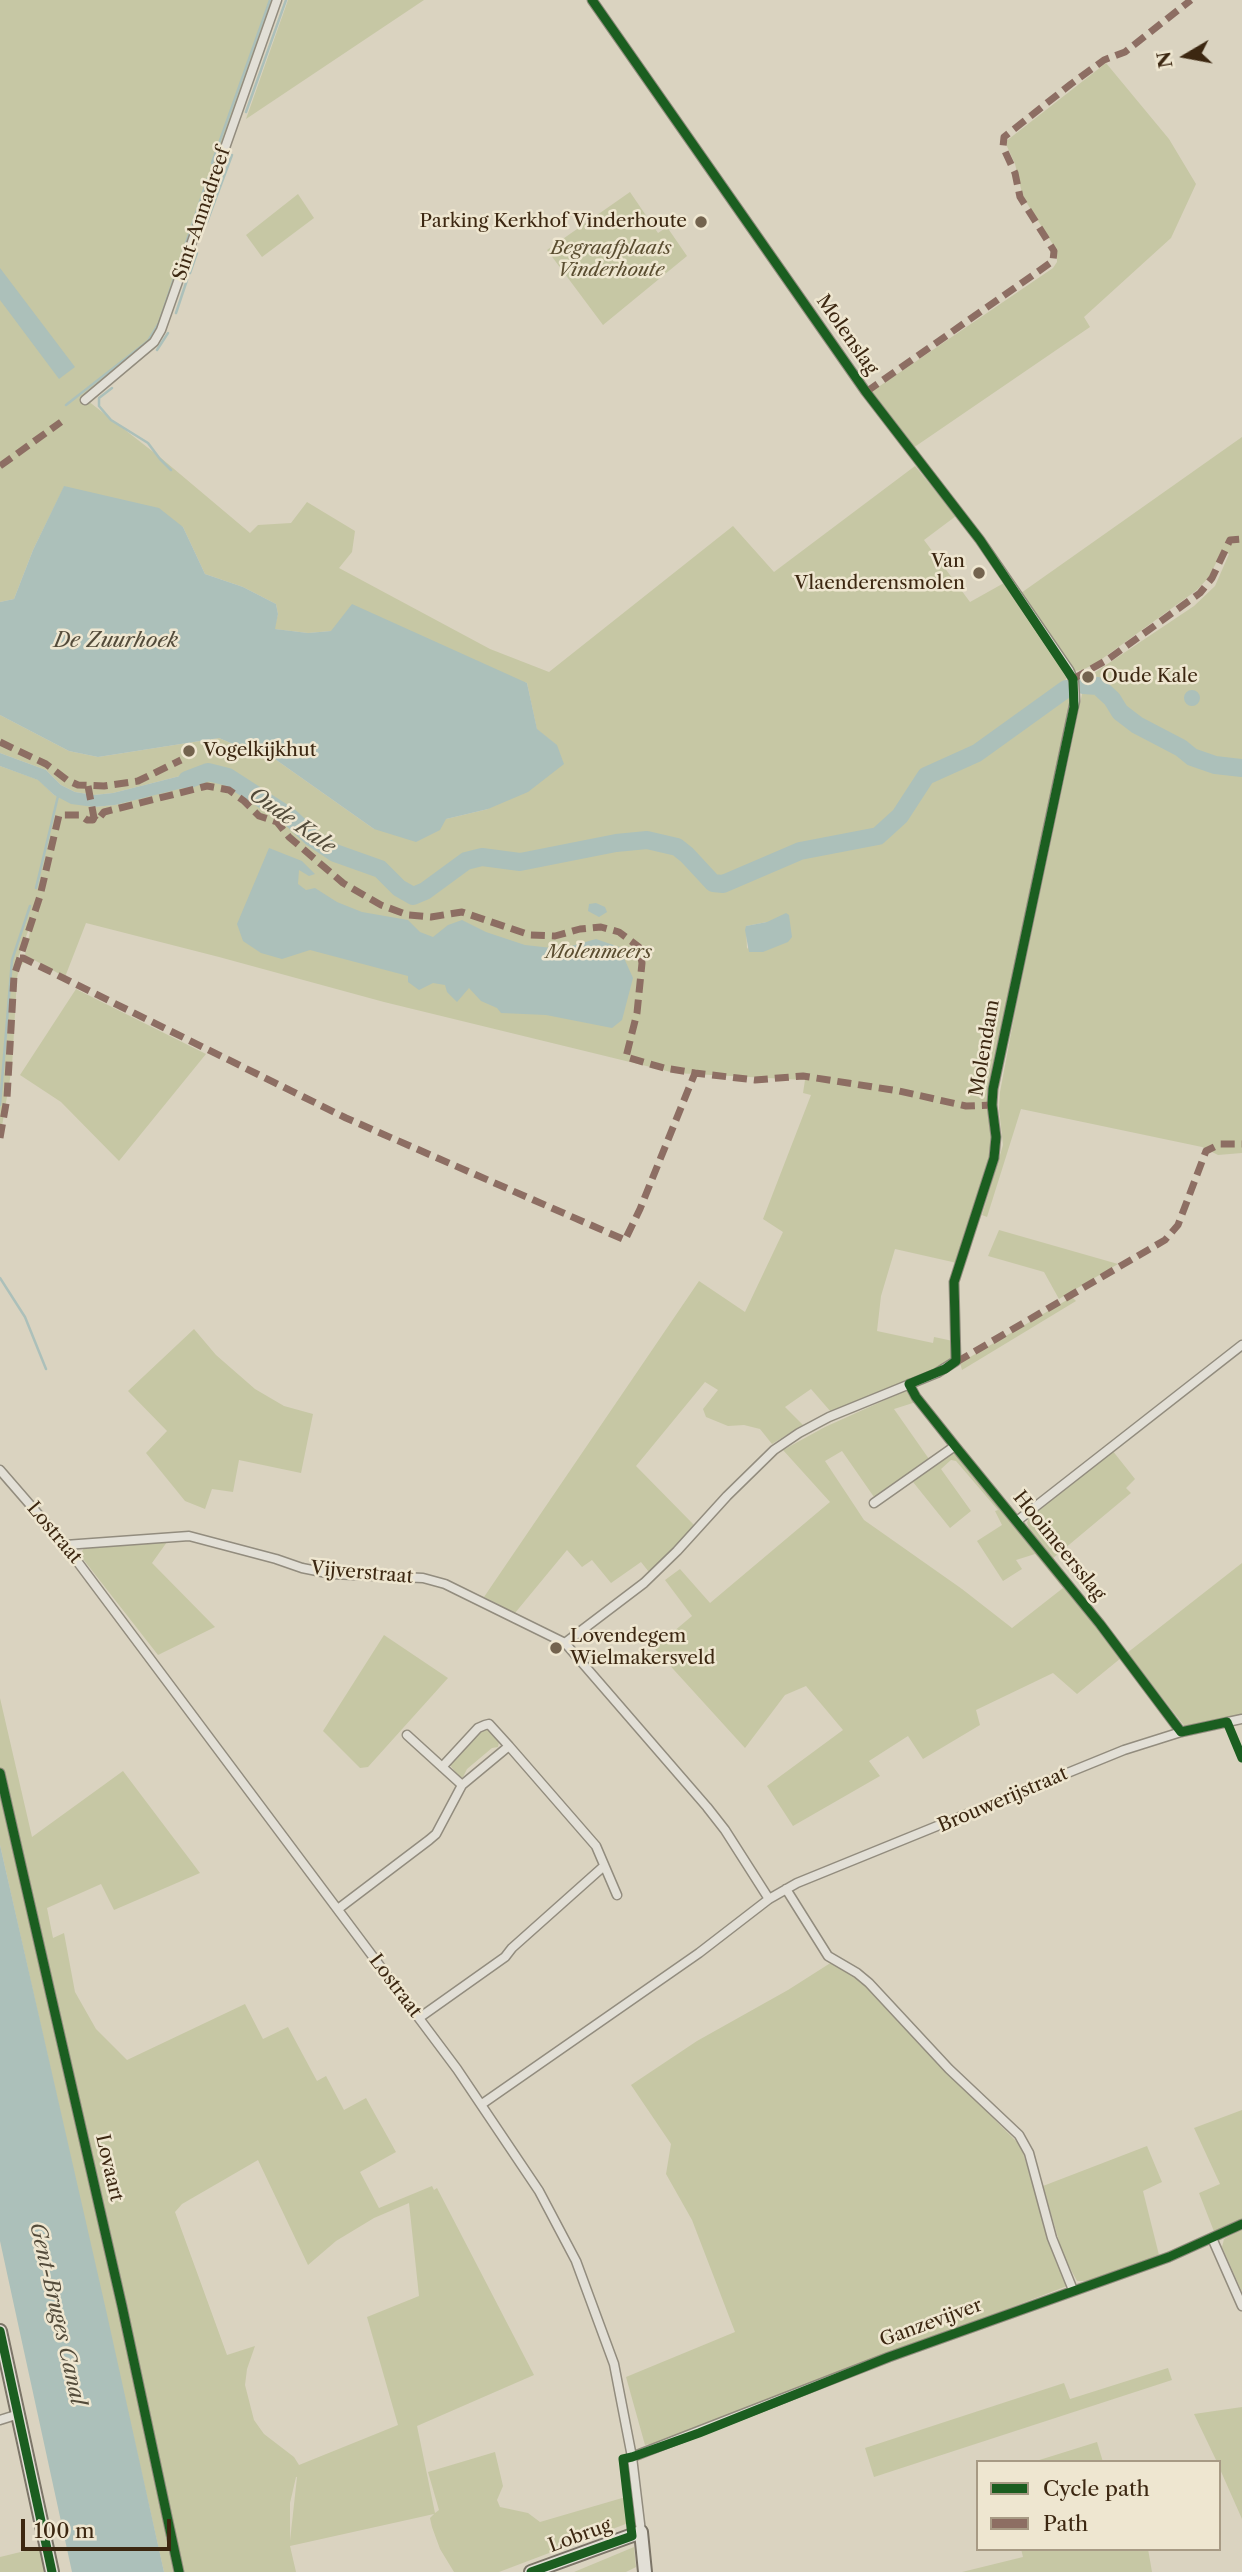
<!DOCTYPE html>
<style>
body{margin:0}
#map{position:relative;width:1242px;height:2572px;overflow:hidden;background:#dad3c0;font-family:"Libre Caslon Text",serif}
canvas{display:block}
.legend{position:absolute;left:976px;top:2460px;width:245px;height:91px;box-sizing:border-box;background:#eee6d0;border:2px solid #a79a84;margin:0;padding:9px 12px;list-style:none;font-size:21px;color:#3c2711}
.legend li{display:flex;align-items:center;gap:14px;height:35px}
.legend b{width:35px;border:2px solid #a79a84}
.north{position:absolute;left:1151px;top:21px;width:70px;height:70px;-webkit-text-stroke:5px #eee6d0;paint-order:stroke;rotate:260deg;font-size:19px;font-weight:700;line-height:28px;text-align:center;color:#3c2711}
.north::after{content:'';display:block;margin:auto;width:24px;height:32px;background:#3c2711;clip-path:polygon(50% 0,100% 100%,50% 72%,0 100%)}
.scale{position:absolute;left:21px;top:2519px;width:150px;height:32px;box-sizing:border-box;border:4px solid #3c2711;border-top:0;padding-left:9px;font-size:21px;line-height:24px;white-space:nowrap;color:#3c2711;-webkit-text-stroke:5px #eee6d0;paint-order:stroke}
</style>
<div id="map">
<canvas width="1242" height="2572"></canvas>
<ul class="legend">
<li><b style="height:9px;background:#1b5e20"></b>Cycle path</li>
<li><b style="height:9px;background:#8d6e63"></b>Path</li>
</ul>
<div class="north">N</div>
<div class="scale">100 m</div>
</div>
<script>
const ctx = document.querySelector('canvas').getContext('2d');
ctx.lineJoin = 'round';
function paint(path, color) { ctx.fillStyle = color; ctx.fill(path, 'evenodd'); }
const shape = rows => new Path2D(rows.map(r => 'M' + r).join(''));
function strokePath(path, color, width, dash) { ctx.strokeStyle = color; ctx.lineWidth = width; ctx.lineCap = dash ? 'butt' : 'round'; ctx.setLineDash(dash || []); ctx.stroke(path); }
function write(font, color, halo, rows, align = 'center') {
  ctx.font = font + ' "Libre Caslon Text",serif'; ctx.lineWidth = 5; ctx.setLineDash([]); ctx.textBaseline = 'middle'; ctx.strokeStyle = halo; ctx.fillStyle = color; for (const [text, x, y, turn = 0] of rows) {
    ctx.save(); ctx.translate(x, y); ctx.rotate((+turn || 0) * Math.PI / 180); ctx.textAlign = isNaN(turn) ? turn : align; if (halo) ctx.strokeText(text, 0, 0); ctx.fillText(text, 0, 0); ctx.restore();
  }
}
const green = shape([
 [0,0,275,0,161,324,152,341,83,397,161,458,250,533,258,525,291,523,307,502,355,531,352,552,339,568,490,649,549,672,733,526,774,572,915,466,956,516,924,540,970,602,1004,583,1067,677,1064,683,1021,712,975,748,942,765,947,771,973,759,991,749,1049,705,1071,696,991,1083,991,1156,957,1263,895,1249,881,1296,877,1331,933,1343,934,1337,953,1341,952,1360,947,1364,831,1412,811,1389,785,1407,803,1425,772,1444,760,1429,744,1425,728,1426,706,1417,703,1409,718,1390,705,1382,636,1466,695,1526,649,1572,641,1562,611,1583,592,1560,582,1567,567,1550,515,1613,484,1597,699,1281,745,1312,783,1232,763,1219,811,1095,803,1093,805,1080,675,1073,384,1002,219,957,86,923,65,977,25,955,33,918,18,958,24,962,19,968,17,978,12,1067,0,1138,0,766,39,780,54,795,94,807,115,805,167,791,206,772,188,774,113,793,94,795,75,792,61,785,46,770,0,753,0,715,69,751,98,757,219,738,233,744,234,760,241,749,272,757,374,829,446,819,488,809,556,745,537,730,527,683,331,631,308,633,274,629,278,614,276,604,243,587,205,574,183,527,64,487,33,550,14,599,0,602],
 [648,836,667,839,687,848,712,874,722,879,704,884,682,855,671,850,647,845,622,847,521,867,521,857,617,838],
 [767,922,747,949,746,926],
 [288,0,424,0,246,119],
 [1106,63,1169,139,1196,184,1171,238,1084,317,1090,327,913,448,871,392,1053,268,1057,262,1057,251,1023,197,1015,164,1005,142],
 [630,192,658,233,667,227,687,256,603,325,547,250],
 [298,194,314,218,262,257,246,235],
 [1242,437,1242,763,1215,762,1193,754,1183,744,1139,722,1093,683,1092,678,1094,673,1194,606,1215,586,1229,554,1222,551,1209,577,1197,590,1095,664,1082,670,1075,671,1021,593],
 [1095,692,1134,729,1179,751,1190,760,1213,769,1242,771,1242,1153,1218,1155,1202,1147,1021,1109,987,1217,982,1215,1003,1145,999,1109,1000,1092,1016,1007,1082,694],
 [76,989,206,1054,119,1161,61,1102,20,1075],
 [999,1230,1118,1264,1059,1299,1044,1272,988,1256],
 [1072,1297,1076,1301,962,1370,960,1363],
 [194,1329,216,1355,255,1389,284,1406,313,1414,301,1473,239,1460,233,1492,212,1489,205,1509,185,1501,146,1453,167,1431,128,1391],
 [907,1390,916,1402,894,1409,929,1459,874,1497,842,1451,825,1461,864,1520,962,1589,1012,1628,1063,1588,1035,1554,1016,1560,1022,1569,1003,1581,977,1541,1002,1525,995,1511,998,1510,956,1461,951,1460,941,1469,971,1511,950,1528,913,1482,952,1454,957,1453,1121,1658,1077,1694,1053,1673,976,1710,980,1725,923,1759,908,1736,869,1761,880,1776,793,1826,767,1786,843,1730,806,1686,785,1695,745,1748,654,1648,692,1616,665,1580,680,1569,710,1603,830,1502,783,1450,825,1427],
 [1112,1450,1135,1479,1126,1488,1131,1493,1052,1559,1031,1533,1027,1523,1030,1515],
 [167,1542,152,1563,215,1627,158,1655,83,1559,81,1553,84,1548],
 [1242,1563,1242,1714,1186,1728,1127,1653],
 [384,1635,448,1678,368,1767,360,1768,323,1731],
 [0,1698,32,1837,123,1771,200,1873,114,1910,101,1884,47,1908,53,1938,64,1933,75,1992,96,2029,127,2060,245,2004,263,2039,288,2027,317,2081,326,2076,344,2110,366,2098,396,2152,360,2172,379,2208,432,2186,434,2190,437,2188,534,2375,417,2426,435,2513,439,2510,428,2472,495,2452,503,2486,497,2500,500,2507,528,2513,540,2522,629,2496,631,2522,499,2572,454,2572,440,2549,432,2527,430,2518,434,2514,290,2546,296,2572,164,2572,0,1845],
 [258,2160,308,2265,336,2241,374,2218,409,2203,419,2296,367,2317,398,2425,299,2465,294,2457,264,2434,254,2420,245,2385,247,2369,255,2346,227,2355,175,2212,182,2204],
 [296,2477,297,2477,290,2541,290,2503],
 [488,1728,499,1742,498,1747,492,1748,467,1769,463,1777,459,1777,450,1765,481,1730],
 [832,1962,859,1978,949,2074,1021,2146,1056,2262,1067,2286,664,2441,645,2445,626,2377,735,2332,692,2220,666,2174,671,2144,631,2085,697,2041,788,1990],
 [1242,2110,1242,2221,1215,2234,1199,2193,1220,2184,1194,2128],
 [1147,2146,1162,2182,1143,2191,1160,2259,1086,2281,1077,2281,1063,2255,1043,2186],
 [1242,2229,1242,2292,1222,2247,1224,2239],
 [1168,2368,1172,2380,874,2477,865,2448,1064,2383,1070,2399],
 [1242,2407,1242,2519,1219,2467,1219,2462,1217,2462,1194,2414],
 [1097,2442,1103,2462,1033,2462],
 [41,2547,46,2572,0,2572,0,2557],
 [634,2547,636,2567,626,2572,574,2572],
 [1021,2549,1148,2549,1152,2572,962,2572,1023,2557]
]);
const water = shape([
 [0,268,75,367,59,379,0,300],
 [64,486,159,508,183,527,205,574,243,587,276,604,278,614,275,629,308,633,331,631,352,604,527,683,537,729,557,745,564,764,528,792,488,809,446,819,440,830,416,842,374,829,272,757,241,749,233,761,233,744,219,738,98,757,69,751,0,715,0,602,14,599,33,550],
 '1184 698a8 8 0 1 1 16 0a8 8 0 1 1-16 0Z',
 [0,753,46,770,61,785,75,792,94,795,113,793,188,774,208,772,191,786,115,805,94,807,71,804,54,795,38,780,0,766],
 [269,848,302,861,315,874,309,876,299,870,298,884,306,890,315,888,337,902,362,912,408,920,420,932,433,937,448,925,462,920,486,932,525,945,561,949,596,939,619,947,633,978,622,1020,612,1028,546,1015,501,1013,497,1008,481,1001,469,988,457,1002,447,992,445,985,433,983,419,990,408,982,408,976,310,950,282,959,261,953,243,941,237,924],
 [596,903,605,907,607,912,599,917,588,911,589,904],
 [786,913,789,915,792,937,788,942,763,952,749,952,745,930,746,926,767,922],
 [0,1845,106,2310,164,2572,72,2572,0,2241]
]);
const stream = shape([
 [246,112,286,0],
 [212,163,270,0],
 [207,222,232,155],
 [190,273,197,253],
 [176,313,187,280],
 [157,350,168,333],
 [112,388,99,398,99,406,111,420,148,443,160,459,171,470],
 [66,405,148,341,159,323,208,178],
 [36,888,58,796],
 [0,1105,12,960,30,906],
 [0,1278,25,1317,46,1369]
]);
const river = shape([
 [1083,685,1098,686,1112,699,1120,712,1137,725,1181,748,1192,757,1215,765,1242,768],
 [187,780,208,772,228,777,290,817,311,837,335,853,380,869,399,888,413,896,425,891,466,861,482,857,520,862,616,843,647,840,677,847,687,855,713,883,723,884,800,851,878,836,900,816,926,776,977,753,1066,689]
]);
const street = shape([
 [85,400,154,342,161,330,277,0],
 [909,1384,916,1397,955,1446,1100,1624,1181,1732],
 [0,1470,65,1545,457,2069,539,2191,576,2261,614,2364,632,2457,641,2532],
 [874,1503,955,1446],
 [1017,1521,1242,1345],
 [65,1545,189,1536,276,1559,302,1568,332,1574,423,1578,445,1584,565,1643,707,1807,725,1830,769,1899],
 [565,1643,644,1583,677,1551,727,1496,774,1450,799,1433,829,1417,937,1373,956,1361,954,1282,994,1158,996,1137,992,1105,993,1089,1075,701,1074,681,1069,670,980,540,866,392,592,0],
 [407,1735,462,1785],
 [442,1767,478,1728,485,1725,489,1724,509,1746],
 [0,1773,122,2306,179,2572],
 [786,1889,828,1956,857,1973,869,1983,949,2069,1019,2135,1029,2153,1052,2238,1073,2290],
 [338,1909,429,1840,436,1834,462,1785,509,1746,596,1846,617,1895],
 [419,2018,505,1957,512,1948,604,1866],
 [482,2104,699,1953,769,1899,797,1883,1124,1750,1181,1732,1242,1719],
 [1212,2238,1242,2306],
 [0,2420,19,2414],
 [632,2457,889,2357,1169,2257,1242,2224]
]);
const secondary = shape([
 [0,2331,52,2572],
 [531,2572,641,2532,645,2572]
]);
const quiet = shape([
 [866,392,1053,261,1054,251,1020,197,1015,173,1003,147,1004,137,1071,84,1104,60,1125,52,1191,0],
 [0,466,61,422],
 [1073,679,1107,660,1200,593,1212,578,1230,540,1242,539],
 [0,742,46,764,67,780,78,785,104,786,138,781,181,760],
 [88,786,94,818],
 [20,958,23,958,346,1118,625,1240,640,1209,695,1073],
 [0,1138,7,1098,14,976,40,896,59,815,80,815,87,820,93,820,94,818,97,821,104,812,207,786,229,790,244,801,259,816,277,822,289,837,343,883,381,905,408,915,431,917,462,912,530,935,555,936,580,929,601,927,619,932,639,947,642,963,637,1013,626,1057,664,1068,695,1073,755,1080,803,1076,899,1091,966,1106,992,1105],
 [956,1361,960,1360,1165,1240,1178,1225,1206,1151,1220,1144,1242,1144]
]);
const cycleway = shape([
 [592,0,866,392,980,540,1073,679,1074,707,993,1089,992,1105,996,1137,994,1158,954,1282,956,1361,945,1369,909,1384,916,1397,955,1446,1100,1624,1181,1732,1227,1722,1242,1758],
 [0,1773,122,2306,179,2572],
 [0,2331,52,2572],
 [531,2572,632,2536,623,2459,632,2457,699,2433,889,2357,1169,2257,1242,2224]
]);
const markers = [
 [701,222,7,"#73634e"],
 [979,573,7,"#73634e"],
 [1088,677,7,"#73634e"],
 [189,751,7,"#73634e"],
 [556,1648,7,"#73634e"]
];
const streetNames = [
 ["Sint-Annadreef",202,214,-71],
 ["Molenslag",847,335,55],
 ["Molendam",985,1048,-80],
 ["Lostraat",54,1533,50],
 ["Hooimeersslag",1059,1546,51],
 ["Vijverstraat",362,1573,5],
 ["Brouwerijstraat",1003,1800,-23],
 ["Lostraat",395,1986,53],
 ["Lovaart",109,2168,77],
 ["Ganzevijver",931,2323,-20],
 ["Lobrug",580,2536,-20]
];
const poiNames = [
 ["Parking Kerkhof Vinderhoute",687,222,"right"],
 ["Van",965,562,"right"],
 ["Vlaenderensmolen",965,584,"right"],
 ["Oude Kale",1102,677],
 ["Vogelkijkhut",203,751],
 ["Lovendegem",570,1637],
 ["Wielmakersveld",570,1659]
];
const parkNames = [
 ["Begraafplaats",611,249],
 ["Vinderhoute",611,271],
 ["Molenmeers",599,953]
];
const waterNames = [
 ["De Zuurhoek",116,641],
 ["Oude Kale",292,821,35],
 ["Gent-Bruges Canal",57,2314,77]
];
paint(green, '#c6c7a4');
paint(water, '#acc0ba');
strokePath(stream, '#acc0ba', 2.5);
strokePath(river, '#acc0ba', 18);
strokePath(street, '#928c7e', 11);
strokePath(secondary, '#7b7467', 16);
strokePath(street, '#e2dfd6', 8);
strokePath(secondary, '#e2dfd6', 12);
strokePath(quiet, '#8d6e63', 7, [14, 7]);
strokePath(cycleway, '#1b5e20', 9);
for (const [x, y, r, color] of markers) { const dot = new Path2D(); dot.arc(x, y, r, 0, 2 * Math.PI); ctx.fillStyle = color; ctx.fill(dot); strokePath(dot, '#eee6d0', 2.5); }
write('19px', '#3c2711', '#eee6d0', streetNames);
write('19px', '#3c2711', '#eee6d0', poiNames, 'left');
write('italic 19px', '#5a4d30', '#eee6d0', parkNames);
write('italic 21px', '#534b3a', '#eee6d0', waterNames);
</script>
